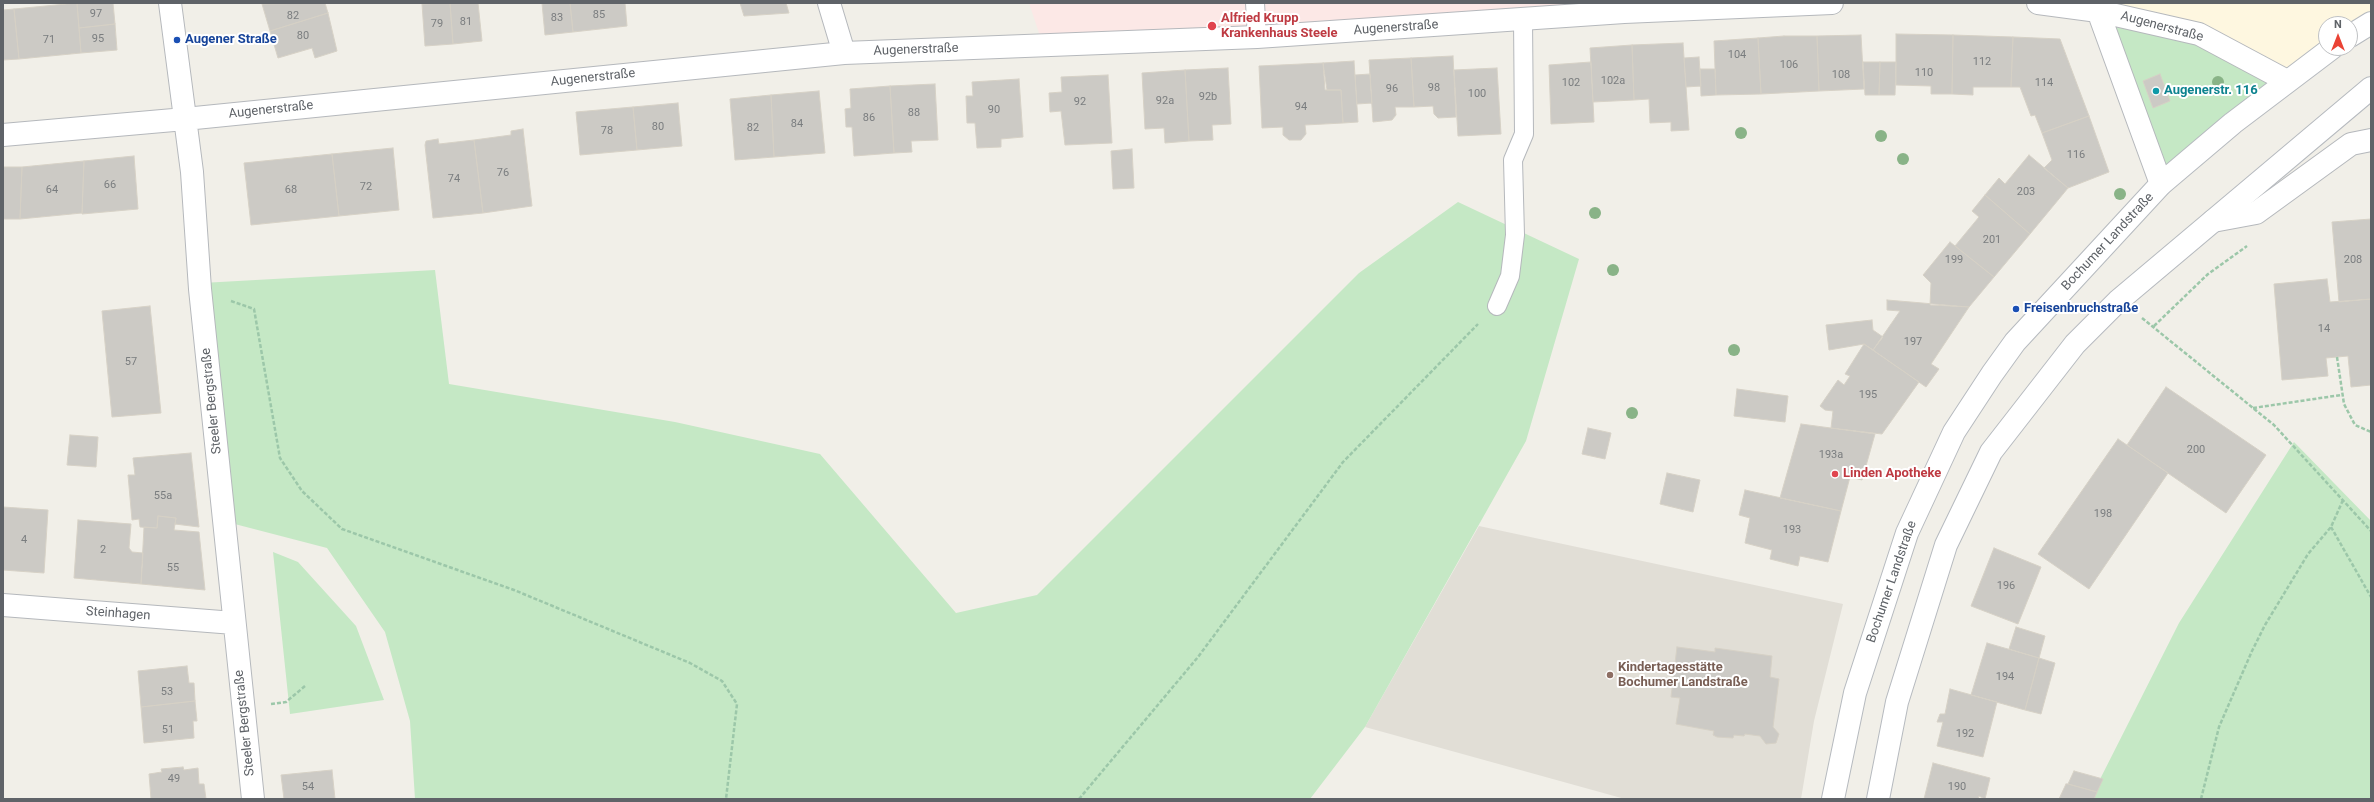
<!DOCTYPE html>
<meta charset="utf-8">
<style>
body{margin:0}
#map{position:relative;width:2374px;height:802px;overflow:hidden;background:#f1efe8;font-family:Roboto,sans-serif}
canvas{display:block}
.frame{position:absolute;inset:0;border:4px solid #5f6368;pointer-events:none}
.north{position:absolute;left:2318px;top:16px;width:40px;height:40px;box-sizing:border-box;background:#fff;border:1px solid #bfc1c3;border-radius:50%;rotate:0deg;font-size:11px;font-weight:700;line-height:16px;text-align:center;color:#5f6368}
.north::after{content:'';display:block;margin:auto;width:14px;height:18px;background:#ea4335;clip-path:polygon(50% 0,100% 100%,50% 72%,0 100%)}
</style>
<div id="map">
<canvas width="2374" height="802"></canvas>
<div class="frame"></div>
<div class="north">N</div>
</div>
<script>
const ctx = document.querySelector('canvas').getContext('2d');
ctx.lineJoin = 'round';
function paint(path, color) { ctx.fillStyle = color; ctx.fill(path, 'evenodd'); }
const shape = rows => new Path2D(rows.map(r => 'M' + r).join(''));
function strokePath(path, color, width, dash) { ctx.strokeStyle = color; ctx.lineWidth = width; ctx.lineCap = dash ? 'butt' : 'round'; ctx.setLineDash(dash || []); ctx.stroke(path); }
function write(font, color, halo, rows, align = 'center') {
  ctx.font = font + ' Roboto,sans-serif'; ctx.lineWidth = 4; ctx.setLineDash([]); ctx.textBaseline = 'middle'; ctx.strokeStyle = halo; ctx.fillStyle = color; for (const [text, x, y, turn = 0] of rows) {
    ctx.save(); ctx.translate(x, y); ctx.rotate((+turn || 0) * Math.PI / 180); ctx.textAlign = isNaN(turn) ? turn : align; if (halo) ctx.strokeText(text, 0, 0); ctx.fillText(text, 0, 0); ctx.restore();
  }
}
const commercial = shape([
 [2055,3,2371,3,2371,22,2326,24,2326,48,2287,80]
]);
const education = shape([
 [1479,526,1843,604,1814,721,1801,799,1625,799,1365,727]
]);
const medical = shape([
 [1029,3,1799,3,1042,42]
]);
const green = shape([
 [2102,12,2150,23,2283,81,2162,181],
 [1458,202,1579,259,1526,441,1365,727,1310,799,415,799,410,721,385,632,327,548,227,522,202,283,435,270,449,384,675,422,820,454,956,613,1037,595,1359,273],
 [2294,442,2371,521,2371,799,2090,799,2179,623],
 [273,552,298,562,356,626,384,700,290,714]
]);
const building = shape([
 [77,3,81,53,19,59,14,9,77,3],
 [77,3,113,3,115,24,79,28,77,3],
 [325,3,328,13,270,31,262,4,325,3],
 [450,3,478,3,482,41,453,44,450,3],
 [450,3,453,44,425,46,422,4,450,3],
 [542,3,570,3,573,32,545,35,542,3],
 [570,3,625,3,627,26,573,32,570,3],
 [740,3,786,3,789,13,744,16,740,3],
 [14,9,19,59,3,60,3,10,14,9],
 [328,13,337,51,315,58,312,48,278,58,270,31,328,13],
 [115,24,117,50,81,53,79,28,115,24],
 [1896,34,1953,35,1952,94,1931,94,1931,86,1896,85,1896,34],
 [1861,35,1864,89,1819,91,1817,36,1861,35],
 [1953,35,2013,37,2011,87,1973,87,1973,95,1952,94,1953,35],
 [1784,36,1817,36,1819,91,1761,94,1758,38,1784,36],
 [2013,37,2060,39,2089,116,2042,133,2035,115,2031,116,2020,87,2011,87,2013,37],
 [1758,38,1761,94,1716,95,1714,41,1758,38],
 [1683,43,1689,130,1671,131,1671,122,1650,123,1649,99,1634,100,1632,45,1683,43],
 [1632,45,1634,100,1593,102,1590,48,1632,45],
 [1453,56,1456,117,1438,118,1434,114,1433,106,1414,107,1411,58,1453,56],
 [1699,57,1701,86,1686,87,1684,58,1699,57],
 [1411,58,1414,107,1395,107,1396,115,1392,120,1373,122,1369,60,1411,58],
 [1354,61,1358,122,1343,123,1341,90,1327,90,1323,63,1354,61],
 [1591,62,1594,122,1551,124,1549,65,1591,62],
 [1863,62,1880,62,1879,95,1865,95,1863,62],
 [1880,62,1896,62,1895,95,1879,95,1880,62],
 [1323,63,1325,90,1341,90,1343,123,1305,125,1306,134,1301,140,1289,140,1283,135,1283,127,1262,128,1259,66,1323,63],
 [1228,68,1231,124,1212,125,1213,140,1189,141,1185,70,1228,68],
 [1497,68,1501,134,1458,136,1454,70,1497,68],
 [1700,69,1715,69,1716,95,1701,96,1700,69],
 [1185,70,1189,141,1165,143,1164,128,1145,129,1142,73,1185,70],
 [1370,74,1372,103,1357,104,1355,75,1370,74],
 [2160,74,2170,101,2153,108,2143,81,2160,74],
 [1108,75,1112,143,1065,145,1061,111,1050,112,1049,93,1062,92,1061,77,1108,75],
 [1019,79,1023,137,1001,139,1001,147,977,148,975,123,967,123,966,96,973,96,972,82,1019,79],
 [935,84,938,140,911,141,912,152,894,153,890,86,935,84],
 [890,86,894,153,854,156,852,127,846,127,845,109,851,108,850,89,890,86],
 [819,91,825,153,774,157,771,95,819,91],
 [771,95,774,157,735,160,730,99,771,95],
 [678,103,682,146,637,150,633,107,678,103],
 [633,107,637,150,580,155,576,112,633,107],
 [2089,116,2109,172,2068,188,2044,168,2052,160,2042,133,2089,116],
 [523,129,532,206,483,213,474,140,511,135,511,131,523,129],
 [438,139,439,144,474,140,483,213,433,218,425,145,426,141,438,139],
 [393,148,399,210,339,216,332,154,393,148],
 [1132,149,1134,188,1113,189,1111,151,1132,149],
 [332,154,339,216,251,225,244,163,332,154],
 [2029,155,2068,188,2030,234,1985,195,1999,178,2005,184,2029,155],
 [134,156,138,209,82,214,84,161,134,156],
 [84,161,82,213,20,219,22,167,84,161],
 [3,167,22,167,20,219,3,219,3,167],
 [1985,195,2030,234,1994,277,1955,246,1979,217,1972,211,1985,195],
 [2371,219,2371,299,2339,302,2332,222,2371,219],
 [1950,242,1994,277,1969,307,1930,305,1931,283,1923,275,1950,242],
 [2327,279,2330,302,2371,299,2371,385,2351,387,2348,356,2326,358,2328,376,2282,380,2274,284,2327,279],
 [1887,300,1969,307,1931,364,1939,369,1926,387,1873,350,1900,311,1887,310,1887,300],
 [150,306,161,413,112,417,102,311,150,306],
 [1872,320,1873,330,1883,337,1873,350,1864,344,1829,350,1826,325,1872,320],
 [1864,344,1919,382,1882,434,1831,428,1833,411,1825,410,1820,406,1838,380,1844,385,1850,376,1845,374,1864,344],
 [2166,387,2266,455,2226,513,2127,445,2166,387],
 [1737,389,1788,396,1785,422,1734,416,1737,389],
 [1801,424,1875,434,1862,480,1850,477,1841,511,1780,498,1801,424],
 [1588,428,1611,433,1605,459,1582,454,1588,428],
 [70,435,98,437,96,467,67,465,70,435],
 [2118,439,2168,473,2089,589,2038,554,2118,439],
 [191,453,199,527,175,524,176,518,158,516,157,528,140,527,139,519,132,520,128,475,135,475,133,458,191,453],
 [1667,473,1700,480,1693,512,1660,504,1667,473],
 [1745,490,1841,511,1828,562,1800,556,1798,566,1770,559,1772,550,1745,543,1750,518,1739,515,1745,490],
 [3,507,48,510,44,573,3,570,3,507],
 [158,516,176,518,174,530,199,532,205,590,141,584,144,527,157,528,158,516],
 [78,520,131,524,129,548,132,552,143,553,141,584,74,578,78,520],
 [1994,548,2041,567,2018,624,1971,606,1994,548],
 [2016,627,2045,636,2039,658,2009,649,2016,627],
 [1987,643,2039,658,2025,710,1971,695,1987,643],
 [1677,647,1715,652,1715,648,1772,656,1770,677,1779,679,1773,727,1779,734,1776,743,1766,744,1760,736,1745,734,1744,736,1734,735,1733,738,1717,737,1713,735,1714,731,1676,724,1680,698,1671,697,1677,647],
 [2039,658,2055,663,2041,714,2025,710,2039,658],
 [187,666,189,683,194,683,195,701,141,707,138,671,187,666],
 [1950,689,1997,702,1983,757,1937,746,1943,722,1937,722,1940,714,1945,714,1950,689],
 [195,701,197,721,193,721,194,738,144,743,141,707,195,701],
 [1933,763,1990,778,1985,799,1979,796,1978,799,1924,799,1933,763],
 [183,767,184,770,198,768,199,784,204,784,206,799,151,799,149,774,162,772,161,769,183,767],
 [332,770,335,799,284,799,281,775,332,770],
 [2074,771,2103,779,2097,792,2068,784,2074,771],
 [2066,784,2068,784,2097,792,2094,799,2059,799,2066,784]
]);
const path = shape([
 [231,301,254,309,280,458,302,491,342,529,514,590,690,663,722,681,737,704,726,799],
 [2142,318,2274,425,2371,531],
 [2154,326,2208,274,2247,246],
 [2337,357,2344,404,2355,425,2371,432],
 [2253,408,2341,395],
 [2331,527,2371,597],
 [271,704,286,702,305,686],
 [1079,799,1198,657,1343,462,1478,324],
 [2201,799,2219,727,2252,651,2265,625,2308,554,2331,527,2343,500]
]);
const lane = shape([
 [1255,3,1257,37],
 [1497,306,1510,276,1515,235,1513,160,1524,134,1523,19]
]);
const street = shape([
 [170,3,192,172,200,289,253,799],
 [829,3,844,53],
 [2038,3,2098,11,2199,34,2287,81],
 [2098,11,2161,184],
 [3,135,185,119,844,53,1257,37,1624,12,1832,3],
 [2213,221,2256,213,2351,144,2371,140],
 [3,605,234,623]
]);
const secondary = shape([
 [2350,36,2371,23],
 [1833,799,1855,693,1907,533,1954,432,1992,374,2015,342,2161,184,2233,123,2332,48],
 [1878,799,1897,702,1946,545,1991,452,2075,344,2118,301,2371,88]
]);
const trees = [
 [2218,82],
 [1741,133],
 [1881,136],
 [1903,159],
 [2120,194],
 [1595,213],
 [1613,270],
 [1734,350],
 [1632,413]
];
const markers = [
 [1212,26,5,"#e0444e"],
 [177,40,4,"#1a4fb4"],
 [2156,91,4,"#0f9aa8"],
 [2016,309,4,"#1a4fb4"],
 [1835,474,4,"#e0444e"],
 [1610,675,4,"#8d6e63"]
];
const numberNames = [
 ["97",96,14],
 ["85",599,15],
 ["82",293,16],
 ["83",557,18],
 ["81",466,22],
 ["79",437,24],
 ["80",303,36],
 ["95",98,39],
 ["71",49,40],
 ["104",1737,55],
 ["112",1982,62],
 ["106",1789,65],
 ["110",1924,73],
 ["108",1841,75],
 ["102a",1613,81],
 ["102",1571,83],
 ["114",2044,83],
 ["98",1434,88],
 ["96",1392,89],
 ["100",1477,94],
 ["92b",1208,97],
 ["92a",1165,101],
 ["92",1080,102],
 ["94",1301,107],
 ["90",994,110],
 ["88",914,113],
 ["86",869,118],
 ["84",797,124],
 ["80",658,127],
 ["82",753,128],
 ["78",607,131],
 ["116",2076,155],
 ["76",503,173],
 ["74",454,179],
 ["66",110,185],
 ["72",366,187],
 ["64",52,190],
 ["68",291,190],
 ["203",2026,192],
 ["201",1992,240],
 ["199",1954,260],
 ["208",2353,260],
 ["14",2324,329],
 ["197",1913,342],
 ["57",131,362],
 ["195",1868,395],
 ["200",2196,450],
 ["193a",1831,455],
 ["55a",163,496],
 ["198",2103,514],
 ["193",1792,530],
 ["4",24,540],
 ["2",103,550],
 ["55",173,568],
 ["196",2006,586],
 ["194",2005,677],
 ["53",167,692],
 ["51",168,730],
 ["192",1965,734],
 ["49",174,779],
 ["54",308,787],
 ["190",1957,787]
];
const healthNames = [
 ["Alfried Krupp",1221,19],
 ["Krankenhaus Steele",1221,34],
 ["Linden Apotheke",1843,474]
];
const streetNames = [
 ["Augenerstraße",2162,27,15],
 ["Augenerstraße",1396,28,-4],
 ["Augenerstraße",916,50,-2],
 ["Augenerstraße",593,78,-6],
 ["Augenerstraße",271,110,-6],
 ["Bochumer Landstraße",2108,242,-47],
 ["Steeler Bergstraße",212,401,-96],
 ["Bochumer Landstraße",1892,582,-71],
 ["Steinhagen",118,614,4],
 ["Steeler Bergstraße",245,723,-96]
];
const transitNames = [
 ["Augener Straße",185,40],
 ["Freisenbruchstraße",2024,309]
];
const cultureNames = [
 ["Augenerstr. 116",2164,91]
];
const educationNames = [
 ["Kindertagesstätte",1618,668],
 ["Bochumer Landstraße",1618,683]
];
paint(commercial, '#fef7e0');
paint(education, '#e1ded6');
paint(medical, '#fce8e6');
paint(green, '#c5e8c5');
paint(building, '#cccac5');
strokePath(building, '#d6d1c6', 1);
strokePath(lane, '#b5b8bc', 20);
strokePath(street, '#b5b8bc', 24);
strokePath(secondary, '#b6babf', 24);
strokePath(path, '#9cc7a9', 2.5, [4, 2]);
strokePath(lane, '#fff', 18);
strokePath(street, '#fff', 22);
strokePath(secondary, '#fff', 22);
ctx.fillStyle = '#89b387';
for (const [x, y] of trees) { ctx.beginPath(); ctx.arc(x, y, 6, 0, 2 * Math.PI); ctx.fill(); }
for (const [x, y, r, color] of markers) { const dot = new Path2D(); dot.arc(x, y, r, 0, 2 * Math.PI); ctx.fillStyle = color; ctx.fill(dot); strokePath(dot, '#fff', 1.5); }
write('11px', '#7a7d7f', null, numberNames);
write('bold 13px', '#be3a42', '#fff', healthNames, 'left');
write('13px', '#5f6368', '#fff', streetNames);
write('bold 13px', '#164399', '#fff', transitNames, 'left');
write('bold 13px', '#0d838f', '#fff', cultureNames, 'left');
write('bold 13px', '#785e54', '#fff', educationNames, 'left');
</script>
